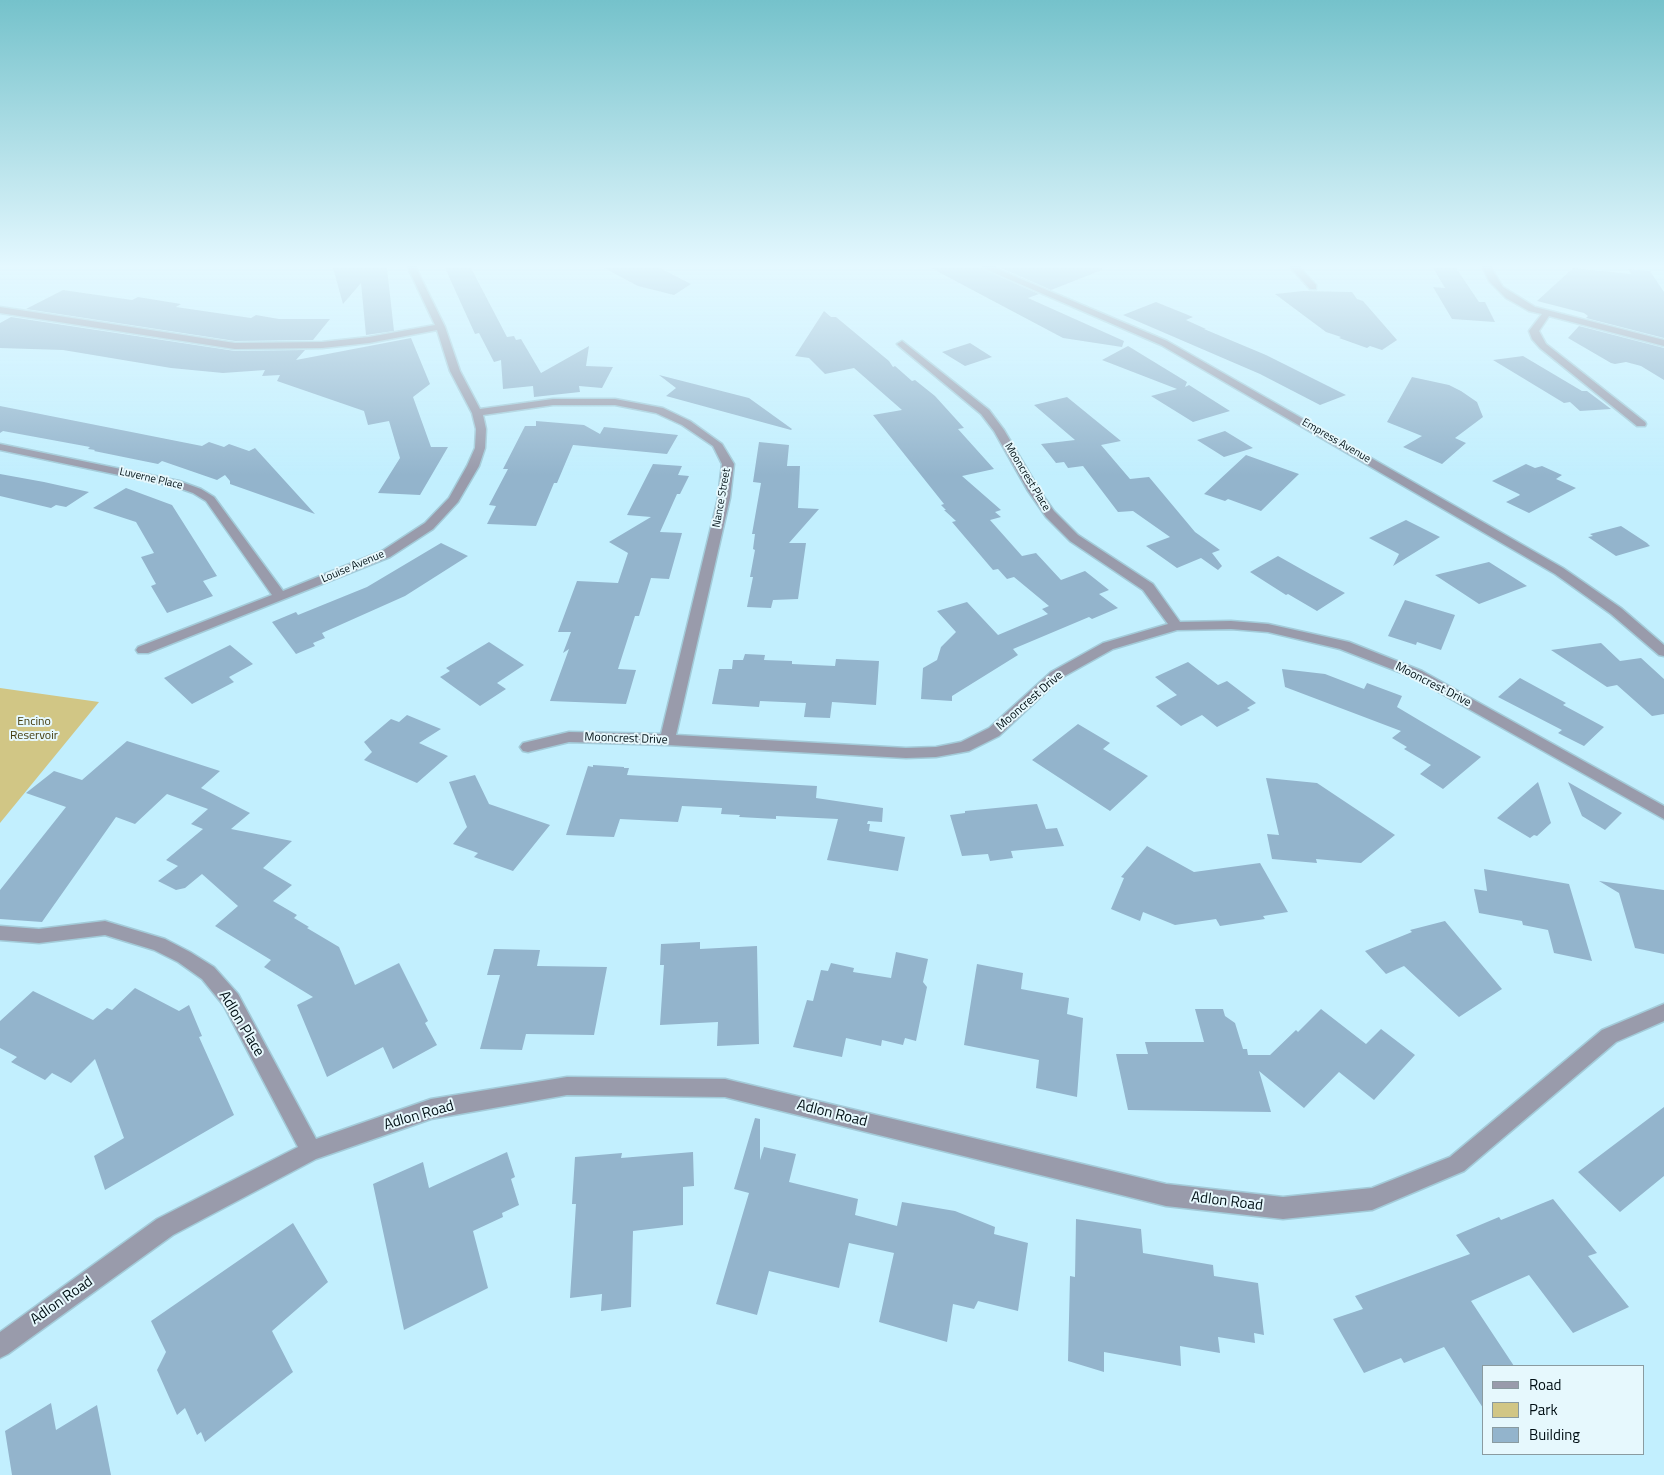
<!DOCTYPE html>
<style>
body{margin:0}
#map{position:relative;width:1664px;height:1475px;overflow:hidden;background:#c2effe;font-family:"Titillium Web",sans-serif}
canvas{display:block}
.legend{position:absolute;left:1482px;top:1365px;width:162px;height:90px;box-sizing:border-box;background:#e6f8fd;border:1px solid #8a9ba0;margin:0;padding:6px 9px;list-style:none;font-size:15px;color:#010f14}
.legend li{display:flex;align-items:center;gap:10px;height:25px}
.legend b{width:25px;border:1px solid #8a9ba0}
</style>
<div id="map">
<canvas width="1664" height="1475"></canvas>
<ul class="legend">
<li><b style="height:6px;background:#999bab"></b>Road</li>
<li><b style="height:14px;background:#d1c685"></b>Park</li>
<li><b style="height:14px;background:#93b4cc"></b>Building</li>
</ul>
</div>
<script>
const ctx = document.querySelector('canvas').getContext('2d');
ctx.lineJoin = 'round';
function paint(path, color) { ctx.fillStyle = color; ctx.fill(path, 'evenodd'); }
const shape = rows => new Path2D(rows.map(r => 'M' + r).join(''));
function strokePath(path, color, width, dash) { ctx.strokeStyle = color; ctx.lineWidth = width; ctx.lineCap = dash ? 'butt' : 'round'; ctx.setLineDash(dash || []); ctx.stroke(path); }
function write(font, color, halo, rows, align = 'center') {
  ctx.font = font + ' "Titillium Web",sans-serif'; ctx.lineWidth = 4; ctx.setLineDash([]); ctx.textBaseline = 'middle'; ctx.strokeStyle = halo; ctx.fillStyle = color; for (const [text, x, y, turn = 0] of rows) {
    ctx.save(); ctx.translate(x, y); ctx.rotate((+turn || 0) * Math.PI / 180); ctx.textAlign = isNaN(turn) ? turn : align; if (halo) ctx.strokeText(text, 0, 0); ctx.fillText(text, 0, 0); ctx.restore();
  }
}
const green = shape([
 [0,688,99,702,0,823]
]);
const building = shape([
 [333,268,387,268,394,331,366,335,361,283,343,304],
 [445,268,471,268,507,337,514,336,516,340,521,339,541,373,589,346,586,366,613,367,602,388,579,386,580,392,534,397,533,386,503,389,501,360,494,362,479,333,475,334],
 [604,268,660,268,691,284,674,295,638,286],
 [931,268,981,268,1039,294,1028,298,1124,341,1122,347,1063,338],
 [1001,268,1102,268,1102,270,1051,290],
 [1433,268,1456,268,1479,302,1485,302,1495,322,1452,319,1433,287,1445,288],
 [1573,268,1631,274,1628,269,1650,271,1664,292,1664,338,1586,318,1588,316,1584,313,1537,301],
 [63,290,132,300,138,297,181,304,176,307,251,318,256,315,279,319,330,319,313,340,235,341,26,309],
 [1303,291,1352,292,1357,299,1363,301,1397,340,1382,350,1370,346,1367,348,1339,338,1341,337,1326,332,1275,294],
 [1156,302,1193,317,1186,320,1206,329,1204,329,1266,355,1346,395,1320,405,1260,374,1123,315],
 [824,311,831,317,836,317,889,361,893,367,895,366,912,381,915,380,935,396,964,428,958,429,994,469,962,476,1001,510,995,512,1001,517,990,520,1022,556,1036,553,1061,580,1085,571,1109,590,1099,594,1118,608,1092,619,1089,617,1013,649,1018,655,952,696,952,701,921,699,923,668,937,660,941,647,956,632,937,611,967,602,998,635,1048,614,1042,609,1049,606,1014,577,1007,579,998,569,993,570,952,522,956,521,944,510,946,510,941,505,944,504,873,415,902,410,854,368,825,374,809,358,795,356],
 [11,317,235,351,305,350,296,360,411,338,430,384,413,397,431,447,448,447,420,495,378,493,400,458,389,421,368,425,364,411,277,381,280,375,262,376,265,370,223,373,171,368,63,350,0,348,0,323],
 [1579,326,1664,348,1664,380,1641,366,1626,362,1615,364,1611,363,1568,338],
 [970,343,992,357,965,366,942,352],
 [1128,346,1187,382,1185,387,1189,385,1230,411,1193,422,1151,396,1177,389,1102,360],
 [1523,356,1582,391,1587,391,1611,409,1580,411,1570,402,1564,403,1493,360],
 [659,375,749,398,792,429,791,430,666,396,676,388],
 [1412,377,1449,385,1461,391,1477,402,1483,417,1455,438,1466,443,1442,464,1403,447,1422,436,1387,422],
 [1067,397,1121,441,1101,445,1130,479,1149,477,1195,532,1220,550,1212,553,1222,566,1218,570,1201,558,1177,568,1146,546,1170,537,1133,511,1118,512,1083,466,1068,468,1064,462,1056,463,1041,444,1075,440,1034,405],
 [0,406,202,446,209,442,224,447,229,444,249,451,255,448,315,514,230,484,230,481,225,475,217,480,162,461,158,464,94,451,95,450,88,449,90,447,3,431,0,433],
 [536,421,584,425,600,434,604,427,678,435,667,454,573,445,557,483,554,483,536,526,487,524,496,506,489,505,508,469,503,469,525,426,536,426],
 [1225,431,1253,448,1224,457,1197,440],
 [759,442,789,445,787,466,800,466,798,508,819,509,789,543,806,543,798,599,773,600,771,608,747,607,753,577,750,577,755,550,753,549,755,534,752,534,761,483,753,482],
 [1246,455,1299,474,1261,511,1228,499,1225,501,1204,494],
 [653,464,682,466,678,475,689,476,680,494,677,494,660,532,682,533,669,579,651,578,639,616,635,616,618,669,636,670,626,704,550,701,569,649,563,653,571,632,558,632,577,581,618,583,628,553,609,542,651,517,627,515],
 [1526,464,1535,468,1542,466,1562,475,1556,479,1576,488,1529,513,1506,502,1520,495,1519,494,1492,481],
 [0,474,44,482,89,492,66,507,56,505,51,508,0,496],
 [126,488,172,505,217,576,203,581,213,596,167,613,151,586,156,584,141,557,154,553,136,522,93,508],
 [1406,520,1440,537,1393,566,1399,554,1369,538],
 [1621,526,1647,543,1650,546,1616,556,1588,537,1593,536,1590,534],
 [441,543,468,556,405,596,322,633,325,638,313,643,315,646,296,654,272,622,296,612,298,615,367,587],
 [1278,556,1310,574,1345,593,1317,611,1288,594,1286,595,1250,572],
 [1489,562,1527,586,1479,604,1435,575],
 [1405,600,1455,615,1441,650,1417,642,1416,645,1388,636],
 [489,642,524,665,497,683,506,689,480,706,440,677,450,671,446,668],
 [1601,643,1620,661,1641,658,1664,679,1664,714,1652,716,1617,685,1607,687,1551,650],
 [230,645,253,664,229,677,234,682,192,704,164,678],
 [745,654,765,655,764,660,792,661,792,664,835,666,836,659,879,661,876,705,832,702,830,718,804,717,806,703,760,701,759,707,712,704,719,669,732,669,733,660,743,660],
 [1188,662,1218,685,1227,681,1256,703,1247,708,1250,710,1217,727,1202,715,1181,726,1156,706,1177,695,1155,677],
 [1282,669,1325,674,1364,689,1367,683,1402,696,1397,707,1481,757,1443,789,1420,774,1431,765,1404,749,1407,747,1392,738,1401,731,1285,687],
 [1520,678,1566,703,1563,705,1604,727,1584,746,1558,733,1562,730,1498,697],
 [407,715,441,729,419,743,448,756,417,783,364,760,372,752,364,742,391,719,399,722],
 [1078,724,1110,743,1103,749,1148,776,1110,811,1032,760],
 [127,741,220,771,201,788,250,813,231,829,292,841,263,868,292,885,273,901,297,915,294,918,309,927,307,928,339,947,355,985,399,963,428,1021,425,1023,437,1045,393,1069,383,1047,327,1077,297,1005,313,997,264,967,271,960,215,926,238,906,202,874,185,888,176,890,158,881,178,866,166,860,203,829,191,824,208,809,167,794,135,824,116,817,42,922,0,919,0,890,66,807,26,793,54,771,82,780],
 [593,765,624,767,624,768,629,768,627,775,817,786,816,798,883,808,882,822,868,821,867,824,870,824,869,831,905,837,898,871,827,860,838,819,776,816,776,819,739,817,740,815,721,814,722,808,682,806,678,822,620,819,614,837,566,835,588,766,593,767],
 [475,775,489,804,550,825,513,871,474,857,478,853,453,844,467,827,449,782],
 [1266,778,1317,783,1395,835,1361,863,1316,859,1317,863,1272,859,1267,834,1279,835],
 [1538,782,1551,823,1537,836,1534,835,1530,838,1497,818],
 [1568,782,1622,813,1605,830,1582,816],
 [1037,804,1046,829,1057,828,1064,846,1011,851,1013,858,990,861,988,854,962,856,950,815,965,813,965,811],
 [1147,846,1194,872,1260,863,1288,912,1263,916,1265,919,1220,926,1216,919,1175,925,1143,912,1140,921,1111,909,1124,878,1121,877],
 [1484,869,1569,884,1592,961,1554,953,1548,930,1523,925,1522,921,1479,913,1474,889,1487,891],
 [1599,881,1664,890,1664,954,1635,948,1619,893],
 [1445,921,1502,989,1459,1017,1404,966,1386,974,1365,951,1412,932,1410,930],
 [700,942,700,949,757,946,759,1044,717,1046,718,1022,660,1025,664,965,660,965,661,944],
 [494,949,540,950,537,966,607,967,594,1035,526,1034,522,1050,480,1049,500,975,487,975],
 [896,952,928,959,923,982,927,987,916,1041,905,1038,903,1045,882,1040,881,1046,846,1038,842,1057,793,1047,807,1000,813,1001,821,970,828,971,831,963,854,968,853,972,891,978],
 [977,964,1023,973,1021,989,1069,998,1067,1014,1083,1018,1077,1097,1036,1088,1039,1060,964,1045],
 [135,988,179,1011,189,1005,202,1036,199,1037,234,1115,105,1190,94,1156,124,1138,95,1059,71,1083,52,1073,45,1080,11,1062,17,1057,0,1048,0,1021,33,991,93,1020,107,1008,112,1010],
 [1195,1009,1223,1009,1225,1016,1235,1023,1243,1049,1247,1049,1248,1055,1270,1055,1296,1030,1298,1032,1321,1009,1366,1044,1381,1029,1415,1055,1374,1100,1339,1072,1304,1108,1259,1071,1271,1112,1128,1110,1116,1054,1148,1054,1145,1042,1204,1042],
 [1664,1107,1664,1176,1620,1212,1578,1172],
 [755,1118,760,1119,760,1160,764,1147,796,1154,789,1182,858,1199,855,1215,897,1226,902,1202,955,1211,995,1227,994,1234,1028,1243,1018,1311,978,1301,974,1309,953,1304,947,1342,879,1322,894,1253,849,1243,839,1288,769,1271,757,1315,716,1304,749,1193,734,1189],
 [507,1152,515,1177,511,1179,519,1205,502,1213,503,1217,473,1231,488,1288,404,1330,373,1184,423,1162,429,1188],
 [693,1152,694,1186,683,1187,683,1225,633,1231,631,1307,601,1311,602,1294,570,1298,576,1204,572,1204,575,1157,622,1153,621,1158],
 [1553,1199,1597,1253,1588,1256,1629,1307,1573,1333,1529,1275,1471,1301,1514,1366,1483,1366,1483,1408,1444,1347,1404,1363,1401,1358,1364,1373,1333,1319,1363,1309,1355,1296,1470,1254,1456,1235,1499,1217,1501,1220],
 [1076,1219,1141,1229,1143,1253,1213,1265,1214,1276,1258,1283,1264,1335,1254,1333,1255,1343,1218,1337,1220,1353,1180,1346,1181,1366,1104,1352,1104,1372,1068,1361,1070,1276,1075,1277],
 [293,1223,328,1282,272,1331,293,1372,205,1442,201,1432,197,1435,185,1408,177,1415,157,1370,166,1352,151,1321],
 [51,1403,56,1430,97,1405,111,1475,12,1475,5,1431]
]);
const minor = shape([
 [408,268,416,268,445,327,460,371,480,409,553,399,615,399,663,408,690,421,722,444,734,464,730,498,676,735,906,748,936,747,961,742,989,728,1051,672,1103,643,1168,624,1143,590,1070,541,1046,517,1028,491,994,431,981,414,899,346,897,344,902,341,989,410,1004,430,1040,491,1054,511,1078,535,1153,584,1180,622,1231,621,1268,624,1349,642,1422,671,1664,806,1664,819,1412,677,1340,649,1268,632,1231,629,1177,630,1113,649,1061,678,999,736,969,751,936,757,906,758,667,745,569,742,528,752,523,751,520,747,523,743,569,732,661,734,718,498,722,464,713,446,682,425,656,413,615,405,553,405,483,415,486,429,485,448,479,466,458,502,433,529,390,557,148,653,138,653,136,650,138,647,272,595,206,501,193,493,176,487,0,450,0,444,179,481,201,489,214,497,283,591,382,551,425,523,449,498,467,466,475,448,476,429,472,413,450,371,437,330,369,343,322,348,235,349,0,313,0,307,235,343,322,342,369,337,435,325,408,268],
 [983,268,995,268,1167,341,1563,568,1621,608,1664,645,1664,656,1659,655,1611,614,1555,574,1161,345,983,268],
 [1291,268,1300,268,1316,285,1316,289,1310,289,1291,268],
 [1483,268,1491,268,1503,287,1535,307,1664,340,1664,346,1549,316,1539,331,1546,344,1645,422,1646,424,1645,426,1637,426,1540,348,1532,339,1529,331,1542,314,1529,311,1506,298,1489,281,1483,268],
 [105,921,165,939,190,952,214,967,238,994,316,1139,431,1099,567,1077,725,1079,1166,1184,1283,1197,1372,1188,1450,1157,1602,1030,1664,1004,1664,1021,1616,1042,1464,1171,1372,1210,1283,1219,1166,1206,725,1097,567,1095,431,1119,316,1159,173,1235,8,1354,0,1358,0,1332,157,1219,298,1147,224,1006,202,979,178,962,154,950,105,935,39,943,0,940,0,926,39,929,105,921]
]);
const farStreetnames = [
 ["Empress Avenue",1336,441,30],
 ["Mooncrest Place",1027,477,59],
 ["Luverne Place",151,479,13],
 ["Nance Street",722,498,-80],
 ["Louise Avenue",353,567,-23]
];
const streetNames = [
 ["Mooncrest Drive",1433,685,27],
 ["Mooncrest Drive",1030,701,-41],
 ["Mooncrest Drive",626,739,2]
];
const parkNames = [
 ["Encino",34,722],
 ["Reservoir",34,736]
];
const nearStreetnames = [
 ["Adlon Place",241,1024,59],
 ["Adlon Road",832,1114,14],
 ["Adlon Road",419,1116,-16],
 ["Adlon Road",1227,1202,7],
 ["Adlon Road",62,1301,-35]
];
paint(green, '#d1c685');
paint(building, '#93b4cc');
strokePath(minor, '#a3cbd9', 3);
paint(minor, '#999bab');
const sky = ctx.createLinearGradient(0, 0, 0, 475);
sky.addColorStop(0, '#75c2cb');
sky.addColorStop(0.56, '#e4f8ff');
sky.addColorStop(1, '#e4f8ff00');
ctx.fillStyle = sky;
ctx.fillRect(0, 0, 1664, 475);
write('11px', '#010f14', '#e6f8fd', farStreetnames);
write('12px', '#010f14', '#e6f8fd', streetNames);
write('12px', '#423a0c', '#e6f8fd', parkNames);
write('15px', '#010f14', '#e6f8fd', nearStreetnames);
</script>
